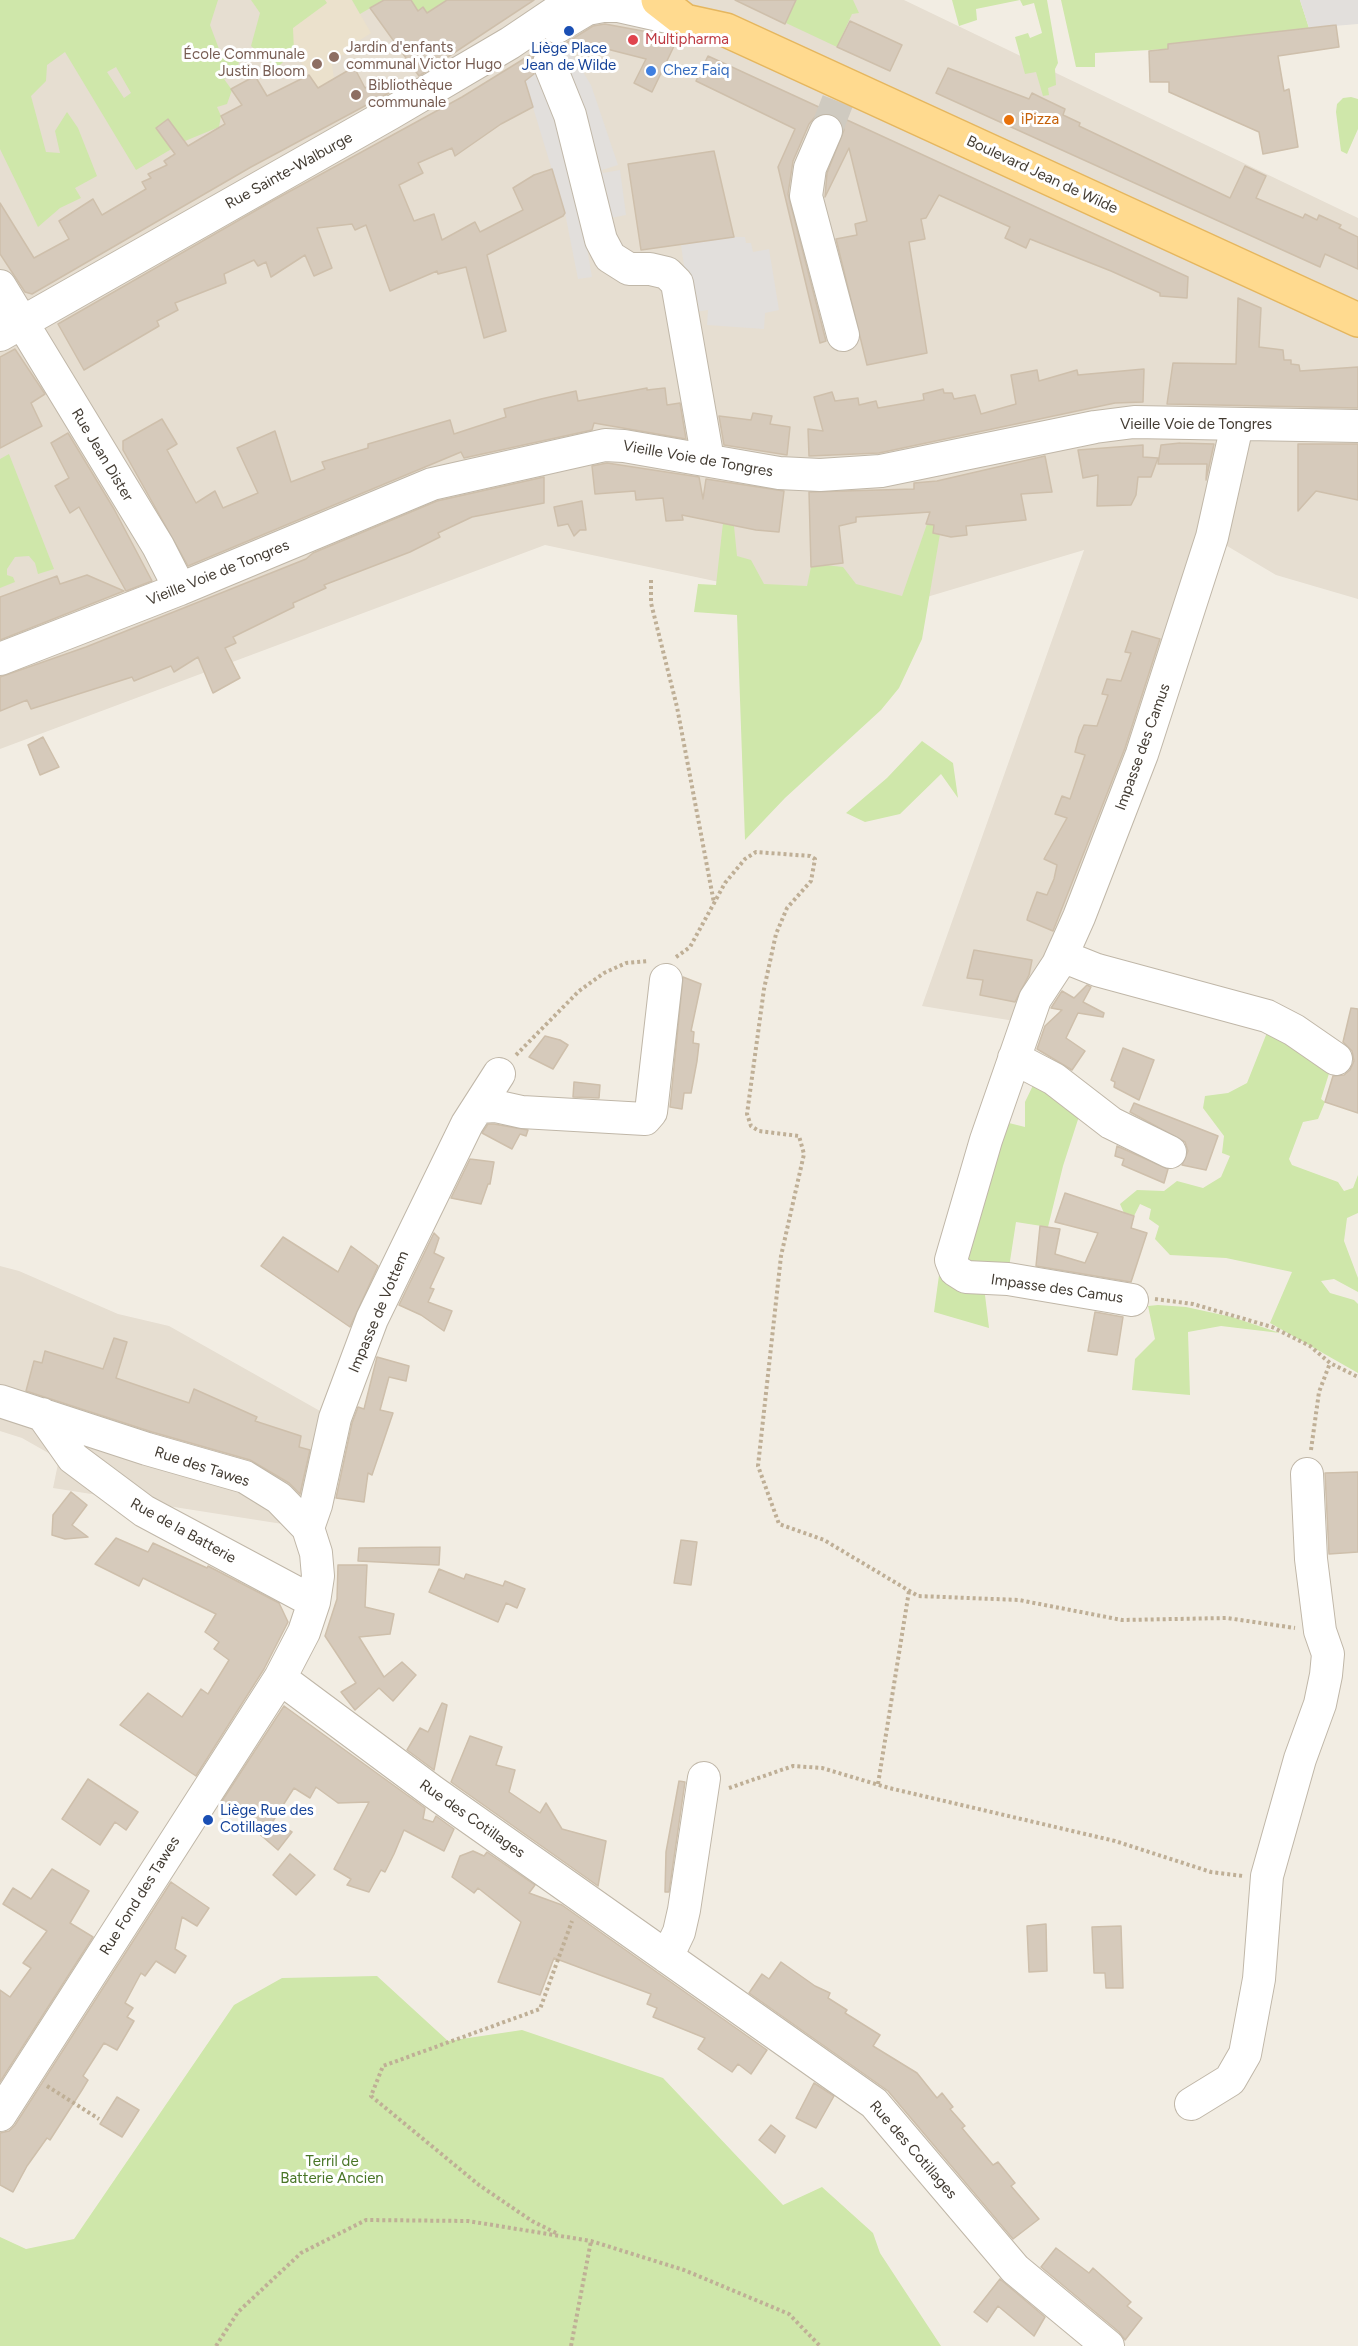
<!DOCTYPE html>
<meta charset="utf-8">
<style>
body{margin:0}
canvas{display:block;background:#f2ede3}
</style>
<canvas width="1358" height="2346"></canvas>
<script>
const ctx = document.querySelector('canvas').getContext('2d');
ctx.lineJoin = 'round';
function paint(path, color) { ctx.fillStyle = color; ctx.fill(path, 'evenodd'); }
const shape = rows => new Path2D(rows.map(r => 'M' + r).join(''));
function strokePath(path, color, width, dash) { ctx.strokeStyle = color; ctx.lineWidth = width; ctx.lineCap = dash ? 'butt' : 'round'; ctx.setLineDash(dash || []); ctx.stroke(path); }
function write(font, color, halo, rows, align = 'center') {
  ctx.font = font + ' Figtree,sans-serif'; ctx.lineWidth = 6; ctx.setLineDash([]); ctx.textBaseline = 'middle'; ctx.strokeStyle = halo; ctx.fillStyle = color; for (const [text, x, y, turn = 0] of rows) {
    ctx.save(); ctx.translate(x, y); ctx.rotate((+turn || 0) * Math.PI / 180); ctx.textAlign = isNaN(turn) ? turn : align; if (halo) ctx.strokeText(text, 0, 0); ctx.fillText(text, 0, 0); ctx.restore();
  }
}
const residential = shape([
 [0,0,904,0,1358,218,1358,599,1276,575,1212,537,1027,1023,922,1006,1084,550,870,614,545,545,0,749],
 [0,1266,19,1271,118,1314,169,1326,329,1416,308,1528,53,1488,59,1459,22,1438,0,1431]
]);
const education = shape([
 [251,0,352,0,371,33,351,46,352,53,331,58,334,79,352,112,321,94,294,51,291,33,260,13]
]);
const green = shape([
 [0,0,218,0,210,25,219,49,239,61,237,72,224,79,232,90,227,104,217,107,221,116,219,127,185,141,136,170,65,52,47,65,46,81,31,96,46,152,60,153,55,131,67,112,78,128,97,176,75,188,81,198,60,208,38,227,0,149],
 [116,67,131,93,124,98,107,72],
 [251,0,325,0,327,3,293,28,294,51,277,68,251,46,260,13],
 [352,0,402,0,384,10,379,3,360,14],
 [411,0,447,0,430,18,423,7,418,11],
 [796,0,853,0,859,13,852,14,837,47,786,23],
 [952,0,1047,0,1058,63,1055,69,1056,85,1048,88,1049,95,1043,96,1036,72,1025,74,1015,37,1028,33,1030,38,1042,33,1034,3,1023,6,1020,0,976,9,977,20,959,26],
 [1061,0,1300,0,1309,28,1168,49,1095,53,1095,67,1076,67],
 [1351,97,1358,99,1358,129,1347,154,1341,151,1336,112,1337,104,1343,98],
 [9,454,54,569,38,574,35,563,29,556,15,557,7,569,7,575,13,577,15,582,0,588,0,459],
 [723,523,734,526,737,556,751,560,764,584,807,586,811,567,825,565,843,567,856,584,902,596,927,524,934,525,940,534,922,639,899,688,881,710,785,798,745,840,737,615,694,612,698,584,716,585],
 [922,741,953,763,958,798,941,774,900,814,865,822,846,813,887,778],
 [1270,1025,1332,1064,1321,1099,1325,1102,1318,1119,1303,1122,1289,1159,1292,1165,1338,1182,1344,1191,1353,1188,1358,1175,1358,1213,1347,1218,1344,1241,1358,1278,1358,1292,1334,1279,1321,1281,1330,1293,1354,1300,1358,1304,1358,1373,1270,1323,1292,1272,1226,1258,1170,1255,1155,1239,1159,1226,1149,1219,1151,1209,1140,1204,1134,1216,1124,1213,1120,1204,1137,1190,1164,1191,1177,1181,1203,1188,1221,1177,1230,1156,1222,1153,1224,1136,1203,1108,1205,1096,1228,1093,1247,1083],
 [1038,1075,1083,1104,1063,1166,1048,1227,1016,1222,1008,1274,967,1268,962,1237,997,1120,1025,1127,1025,1102],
 [940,1268,987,1288,985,1295,989,1328,934,1312],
 [1158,1305,1186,1307,1232,1317,1280,1333,1221,1326,1188,1332,1190,1395,1132,1390,1135,1359,1155,1339,1148,1306],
 [377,1976,448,2041,522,2030,663,2078,783,2205,822,2187,873,2233,880,2253,941,2346,0,2346,0,2237,26,2249,74,2239,234,2005,282,1978]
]);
const parking = shape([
 [1300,0,1358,0,1358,24,1309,28],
 [569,49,591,85,618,165,602,170,603,173,620,170,626,215,611,218,600,167,574,90,555,59],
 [537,72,550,99,584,231,592,277,578,279,565,213,525,81],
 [734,237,745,237,746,243,751,243,753,252,769,249,779,310,765,313,764,329,707,325,708,310,695,312,687,287,681,245]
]);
const building = shape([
 [384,0,411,0,418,11,423,7,427,13,447,0,534,0,419,76,370,8,384,0],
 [735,0,796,0,785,24,735,0],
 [850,21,902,45,890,71,837,47,850,21],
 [605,24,659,34,676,42,652,92,634,83,646,59,599,47,587,55,579,43,563,53,552,45,545,46,566,43,593,26,605,24],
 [1336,25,1339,47,1278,56,1284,91,1289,89,1298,147,1263,154,1259,132,1169,92,1169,82,1150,82,1149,51,1168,49,1168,44,1336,25],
 [535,52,531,61,534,74,525,81,533,107,501,124,455,156,452,148,418,163,423,173,399,185,414,221,434,214,442,240,475,222,480,232,523,210,513,188,534,175,552,169,565,213,563,216,487,255,506,331,484,338,466,267,438,274,437,271,390,291,366,225,355,230,352,224,317,228,332,268,314,276,305,255,271,277,266,262,258,266,254,260,224,274,226,283,175,303,178,310,157,321,159,326,84,370,58,324,274,200,462,97,535,52],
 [708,56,1188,277,1187,298,1160,296,1160,293,1111,271,1030,239,1026,248,1005,238,1010,227,939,195,926,218,921,219,925,239,909,242,927,353,867,365,836,239,857,235,855,224,867,221,849,148,825,197,827,173,844,130,841,121,834,115,823,113,815,117,809,124,793,161,788,194,826,341,820,343,778,167,795,129,696,81,708,56],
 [354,67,365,88,381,79,389,93,251,167,32,294,25,292,0,254,0,203,34,258,69,239,59,221,93,199,102,215,146,189,142,182,151,178,148,174,167,165,164,161,175,154,156,128,168,119,188,146,225,124,221,116,242,105,231,89,255,76,267,96,309,75,318,88,354,67],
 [948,68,1029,99,1032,93,1042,98,1065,109,1063,115,1080,123,1079,126,1230,198,1245,166,1266,176,1256,198,1303,218,1305,214,1317,220,1319,215,1341,225,1339,228,1358,237,1358,269,1325,254,1320,267,936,93,948,68],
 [714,151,734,237,641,250,628,164,714,151],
 [1238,298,1261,308,1259,347,1283,350,1284,360,1291,360,1291,364,1299,365,1300,371,1358,367,1358,408,1167,404,1173,363,1236,364,1238,298],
 [15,349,45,394,31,403,42,426,0,448,0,357,15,349],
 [1144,369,1143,402,1115,403,879,453,809,456,808,429,823,431,814,397,832,392,835,401,858,398,859,405,876,401,878,408,924,400,923,394,943,389,944,393,952,393,954,399,975,395,981,414,1016,404,1011,375,1037,370,1039,381,1077,370,1078,375,1144,369],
 [647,388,647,390,665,388,667,405,680,403,686,439,594,423,592,430,464,458,461,452,188,566,123,450,123,441,162,419,177,444,167,450,196,503,215,491,223,508,258,493,237,448,275,431,291,482,325,469,322,462,368,448,368,444,450,420,454,434,506,417,504,409,541,399,576,391,578,401,647,388],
 [753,413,772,416,770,424,790,427,787,455,724,445,719,416,751,420,753,413],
 [68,433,114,509,152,581,126,591,79,507,70,513,55,486,69,478,51,443,68,433],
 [1180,443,1214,444,1206,480,1207,464,1158,464,1161,445,1180,443],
 [1298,444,1358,444,1358,500,1316,491,1298,511,1298,444],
 [1143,445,1143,457,1158,458,1151,477,1138,477,1136,495,1131,505,1097,506,1098,475,1083,478,1078,450,1143,445],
 [1045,456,1052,492,1021,494,1026,520,966,526,967,535,951,537,933,533,934,525,926,524,930,512,856,517,856,522,839,526,843,563,811,567,809,492,914,489,914,483,937,481,1045,456],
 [607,463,699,477,703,499,706,479,784,491,779,532,756,530,682,515,683,520,666,521,663,498,636,500,635,491,595,494,592,466,607,463],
 [544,477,544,503,472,517,438,533,440,537,410,552,324,585,326,588,293,603,294,607,233,637,236,643,225,648,240,678,213,693,198,657,174,672,171,666,134,681,132,677,31,709,27,700,0,711,0,677,86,647,306,559,313,553,437,501,544,477],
 [582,501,586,530,580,530,574,536,568,524,558,526,554,507,582,501],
 [87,575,124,591,0,640,0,597,57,576,60,584,87,575],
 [1132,631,1160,639,1125,748,1053,931,1027,920,1028,916,1037,892,1047,895,1054,879,1057,865,1044,859,1067,818,1055,814,1062,796,1070,799,1085,755,1075,752,1079,737,1084,725,1097,726,1108,695,1102,694,1107,679,1121,681,1131,653,1125,652,1132,631],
 [43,737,59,767,40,775,28,745,43,737],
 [974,950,1032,960,1029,975,1015,1002,980,995,983,980,967,978,974,950],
 [683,977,701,984,691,1031,694,1032,693,1043,699,1044,697,1061,691,1093,684,1093,682,1109,670,1107,683,977],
 [1087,985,1091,987,1083,1002,1104,1013,1103,1017,1078,1013,1066,1038,1085,1051,1072,1070,1037,1049,1045,1026,1062,1010,1051,1008,1062,991,1074,998,1087,985],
 [1351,1008,1358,1009,1358,1113,1325,1102,1333,1076,1344,1075,1350,1070,1354,1061,1352,1051,1343,1042,1351,1008],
 [545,1036,560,1040,568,1045,553,1069,529,1057,545,1036],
 [1123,1048,1154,1060,1139,1100,1114,1087,1115,1082,1111,1080,1123,1048],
 [574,1082,600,1085,599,1098,573,1097,574,1082],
 [1134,1103,1218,1136,1206,1170,1182,1165,1188,1151,1185,1142,1130,1112,1134,1103],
 [488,1124,494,1124,528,1130,526,1136,520,1134,512,1149,482,1133,488,1124],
 [1117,1146,1168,1169,1164,1183,1122,1165,1124,1159,1115,1156,1117,1146],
 [470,1159,494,1162,490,1184,488,1184,481,1204,451,1198,470,1159],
 [1065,1193,1134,1216,1131,1228,1147,1233,1131,1282,1036,1266,1040,1226,1060,1229,1055,1254,1085,1263,1098,1233,1055,1222,1065,1193],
 [434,1233,439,1238,434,1253,444,1258,430,1288,434,1289,428,1302,452,1311,444,1331,421,1315,399,1305,434,1233],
 [283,1237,338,1272,351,1246,378,1266,350,1327,261,1266,283,1237],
 [1095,1312,1123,1317,1117,1355,1088,1351,1095,1312],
 [114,1338,127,1342,116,1378,189,1403,194,1389,257,1417,255,1421,301,1436,299,1447,310,1450,300,1494,289,1483,250,1460,152,1432,26,1391,34,1361,42,1363,45,1351,103,1369,114,1338],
 [377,1357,409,1366,406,1381,389,1377,380,1410,393,1413,372,1475,368,1473,364,1502,336,1498,352,1423,358,1407,364,1409,377,1357],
 [1358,1472,1358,1552,1329,1554,1325,1473,1358,1472],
 [71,1492,87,1505,72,1525,88,1537,65,1539,52,1535,53,1515,71,1492],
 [116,1538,148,1552,153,1543,207,1568,208,1566,279,1603,288,1622,264,1669,196,1776,120,1725,148,1693,182,1717,201,1689,208,1694,229,1660,214,1649,219,1642,205,1632,216,1614,143,1578,139,1586,95,1564,116,1538],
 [681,1540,697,1542,691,1585,674,1583,681,1540],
 [440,1547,439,1565,358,1561,359,1548,440,1547],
 [338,1565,367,1565,365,1607,394,1614,390,1634,359,1637,384,1677,402,1662,416,1675,393,1701,379,1688,355,1710,341,1692,356,1683,325,1636,337,1599,338,1565],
 [439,1569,464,1579,466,1574,503,1586,505,1581,525,1589,517,1608,506,1603,498,1622,429,1592,439,1569],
 [442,1703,447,1705,434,1770,407,1750,420,1728,428,1732,442,1703],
 [284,1706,425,1808,423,1819,433,1822,436,1816,454,1829,444,1851,404,1830,394,1854,385,1872,381,1870,369,1892,347,1885,351,1879,334,1869,369,1802,338,1803,316,1787,310,1798,294,1788,273,1821,292,1832,278,1850,240,1817,222,1801,284,1706],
 [470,1736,502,1747,496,1765,515,1770,509,1792,540,1813,546,1803,562,1829,606,1841,598,1886,451,1782,470,1736],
 [88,1779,138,1812,126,1830,115,1822,100,1845,62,1819,88,1779],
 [679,1781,685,1782,669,1892,665,1892,666,1852,679,1781],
 [473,1851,484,1856,487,1852,535,1885,529,1893,562,1905,767,2050,751,2074,738,2064,732,2072,698,2049,705,2038,653,2017,657,2008,647,2004,651,1994,554,1958,540,1995,498,1982,521,1922,478,1888,474,1893,452,1877,460,1856,473,1851],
 [290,1854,315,1875,296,1895,273,1875,290,1854],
 [52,1869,89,1891,70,1923,93,1937,0,2082,0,1990,10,1997,31,1968,23,1963,47,1931,3,1904,13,1888,31,1899,52,1869],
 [171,1882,209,1908,197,1926,182,1917,175,1949,186,1956,175,1973,156,1961,145,1976,141,1973,125,2003,133,2008,127,2017,134,2021,117,2050,104,2043,83,2076,88,2080,82,2090,50,2140,47,2138,27,2166,13,2192,0,2185,0,2133,9,2131,15,2125,171,1882],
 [1046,1924,1047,1971,1029,1972,1027,1926,1046,1924],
 [1121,1926,1123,1988,1106,1988,1105,1973,1094,1973,1092,1927,1121,1926],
 [781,1962,815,1986,830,1993,828,1998,847,2010,845,2013,880,2035,873,2046,917,2073,937,2098,942,2093,953,2107,950,2109,965,2126,962,2128,993,2165,998,2162,1015,2183,1011,2186,1039,2219,1013,2239,888,2091,749,1993,762,1974,769,1979,781,1962],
 [814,2083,834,2096,816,2128,796,2118,814,2083],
 [117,2097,139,2110,122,2137,100,2124,117,2097],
 [771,2125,785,2136,775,2153,759,2140,771,2125],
 [1056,2248,1089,2273,1093,2268,1131,2302,1127,2306,1142,2318,1125,2340,1119,2332,1041,2267,1056,2248],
 [1000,2279,1045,2317,1034,2336,998,2306,987,2322,974,2312,1000,2279]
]);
const minorTunnel = shape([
 [826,131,844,85]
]);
const path = shape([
 [651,580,651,603,677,707,714,903],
 [676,957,690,947,725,883,745,859,756,852,810,856,815,859,811,881,787,908,776,934,764,989,747,1114,751,1126,759,1131,799,1136,804,1154,781,1256,758,1466,779,1524,824,1540,918,1596,1019,1600,1122,1620,1227,1618,1295,1628],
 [516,1055,579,991,604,973,626,963,648,961],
 [1155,1299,1193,1304,1272,1327,1310,1346,1330,1363,1358,1377],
 [1311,1450,1319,1392,1330,1363],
 [878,1784,909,1591],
 [729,1788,793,1766,822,1768,889,1788,1115,1841,1211,1872,1243,1876],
 [47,2086,99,2119],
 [556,2233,532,2221,479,2185,371,2096,383,2066,540,2009,572,1921],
 [216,2346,238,2312,301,2253,366,2220,468,2221,591,2241,684,2270,789,2314,820,2346],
 [571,2346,591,2241]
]);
const minor = shape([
 [557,27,587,9,603,6,618,6,685,21],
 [549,63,570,115,601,240,610,257,629,269,650,269,667,273,677,283,708,460],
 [826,131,810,168,806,196,843,335],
 [0,286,158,546,180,589],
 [0,335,391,113,510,43,574,0],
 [0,659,180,589,432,484,605,445,624,446,779,473,820,475,881,471,1095,427,1134,422,1358,426],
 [1062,956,1097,970,1267,1016,1294,1030,1336,1059],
 [1014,1058,1054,1079,1111,1123,1170,1152],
 [479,1107,495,1106,522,1112,645,1119,651,1112,666,980],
 [1132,1300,1008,1279,966,1277,955,1270,951,1260,986,1140,1035,999,1058,964,1079,917,1142,754,1212,537,1237,425],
 [0,1401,147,1449,245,1477,279,1498,308,1528,316,1553,318,1576,314,1602,304,1632,280,1678,0,2115],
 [42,1414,73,1458,144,1511,314,1602],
 [308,1528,316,1505,335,1418,372,1319,467,1124,499,1074],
 [280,1678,432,1791,874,2103,1015,2269,1108,2346],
 [667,1957,679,1932,684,1910,704,1778],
 [1191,2104,1230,2080,1245,2054,1259,1979,1267,1876,1300,1759,1320,1704,1326,1675,1328,1654,1320,1631,1311,1559,1307,1474]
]);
const major = shape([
 [658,0,685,21,726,30,1358,320]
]);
const markers = [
 [569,31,6,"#1a4fb4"],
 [633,40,6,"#e0444e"],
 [334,57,6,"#8d6e63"],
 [317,64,6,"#8d6e63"],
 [651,71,6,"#3f7fe0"],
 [356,95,6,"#8d6e63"],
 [1009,120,6,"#e8710a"],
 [208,1820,6,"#1a4fb4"]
];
const healthNames = [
 ["Multipharma",645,40]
];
const educationNames = [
 ["Jardin d'enfants",346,48],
 ["communal Victor Hugo",346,65],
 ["École Communale",305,55,"right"],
 ["Justin Bloom",305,72,"right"],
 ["Bibliothèque",368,86],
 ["communale",368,103]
];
const transitNames = [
 ["Liège Place",569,49],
 ["Jean de Wilde",569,66],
 ["Liège Rue des",220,1811,"left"],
 ["Cotillages",220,1828,"left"]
];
const shopNames = [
 ["Chez Faiq",663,71]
];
const foodNames = [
 ["iPizza",1021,120]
];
const streetNames = [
 ["Rue Sainte-Walburge",289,171,-29],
 ["Boulevard Jean de Wilde",1042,175,25],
 ["Vieille Voie de Tongres",1196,425],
 ["Rue Jean Dister",102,455,59],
 ["Vieille Voie de Tongres",698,459,10],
 ["Vieille Voie de Tongres",218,573,-22],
 ["Impasse des Camus",1143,747,-70],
 ["Impasse des Camus",1057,1289,8],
 ["Impasse de Vottem",379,1312,-67],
 ["Rue des Tawes",202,1467,18],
 ["Rue de la Batterie",183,1531,29],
 ["Rue des Cotillages",472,1819,35],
 ["Rue Fond des Tawes",140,1896,-58],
 ["Rue des Cotillages",913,2150,49]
];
const parkNames = [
 ["Terril de",332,2162],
 ["Batterie Ancien",332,2179]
];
paint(residential, '#e6ded1');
paint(education, '#ebe1cc');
paint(green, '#cfe7aa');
paint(parking, '#e2dfdc');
paint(building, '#d6cabb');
strokePath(building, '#cebfab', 1.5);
strokePath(minorTunnel, '#cfcac0', 32, [32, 16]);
strokePath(minor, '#c0b7a8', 34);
strokePath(major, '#e5b65e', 36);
strokePath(path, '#bfaf96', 4, [3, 3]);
strokePath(minor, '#fff', 32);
strokePath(major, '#ffda8f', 33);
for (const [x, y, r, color] of markers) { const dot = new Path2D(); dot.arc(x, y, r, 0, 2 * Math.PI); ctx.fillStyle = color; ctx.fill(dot); strokePath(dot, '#fff', 2); }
write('15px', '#be3a42', '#fff', healthNames, 'left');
write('15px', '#785e54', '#fff', educationNames, 'left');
write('15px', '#164399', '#fff', transitNames);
write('15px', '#366cbe', '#fff', shopNames, 'left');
write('15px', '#c56008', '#fff', foodNames, 'left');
write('15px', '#433c33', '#fff', streetNames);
write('15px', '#487526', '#fff', parkNames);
</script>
